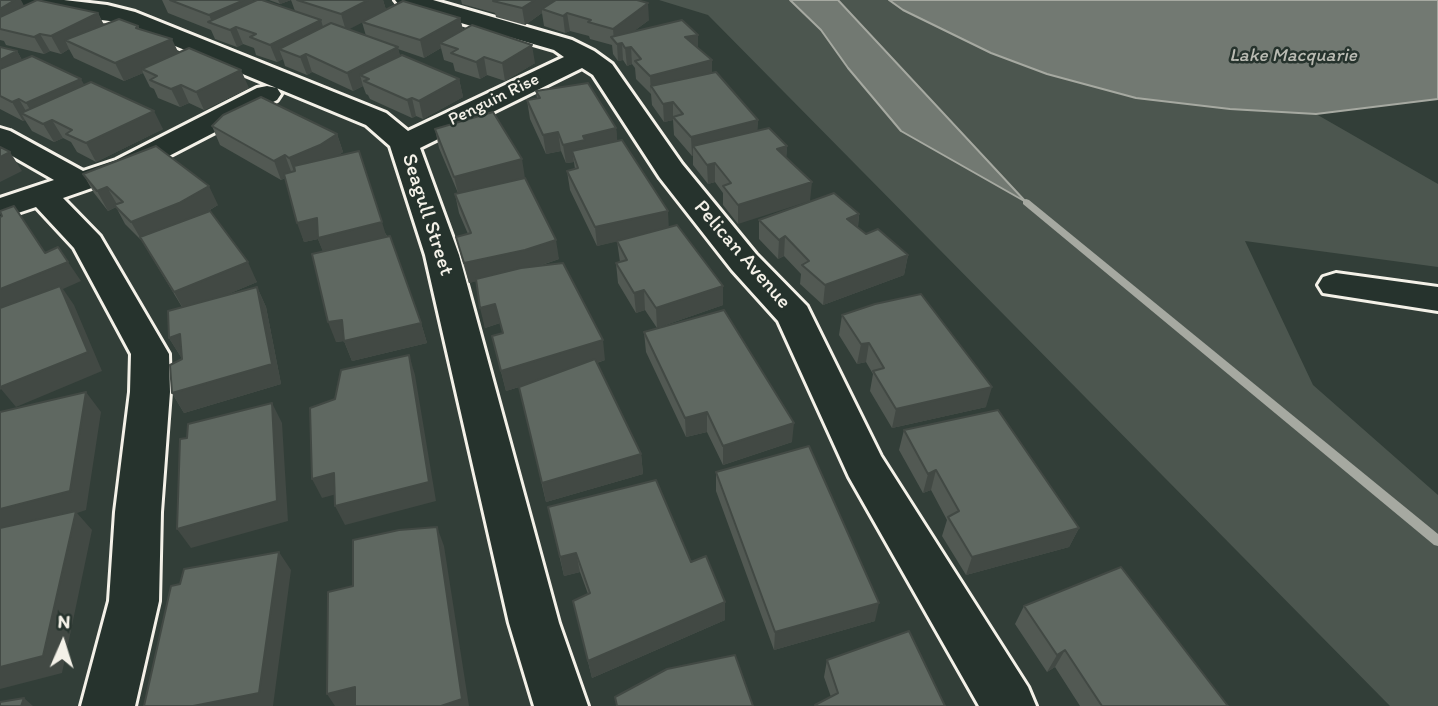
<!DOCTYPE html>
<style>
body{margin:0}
#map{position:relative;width:1438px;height:706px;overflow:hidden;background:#323e38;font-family:Itim,sans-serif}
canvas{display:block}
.north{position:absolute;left:28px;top:608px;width:70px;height:70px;-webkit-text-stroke:5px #26332d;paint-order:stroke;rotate:3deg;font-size:19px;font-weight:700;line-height:28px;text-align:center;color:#f4f1e8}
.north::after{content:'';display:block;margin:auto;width:24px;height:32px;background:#f4f1e8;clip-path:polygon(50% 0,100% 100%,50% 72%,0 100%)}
</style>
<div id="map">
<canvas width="1438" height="706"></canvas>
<div class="north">N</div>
</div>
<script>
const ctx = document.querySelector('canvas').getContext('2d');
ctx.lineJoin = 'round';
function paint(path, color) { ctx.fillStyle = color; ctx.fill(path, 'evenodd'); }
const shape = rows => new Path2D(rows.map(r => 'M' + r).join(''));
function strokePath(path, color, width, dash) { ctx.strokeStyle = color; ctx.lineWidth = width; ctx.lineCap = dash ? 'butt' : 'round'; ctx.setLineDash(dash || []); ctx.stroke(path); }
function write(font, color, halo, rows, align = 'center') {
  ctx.font = font + ' Itim,sans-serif'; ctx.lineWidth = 5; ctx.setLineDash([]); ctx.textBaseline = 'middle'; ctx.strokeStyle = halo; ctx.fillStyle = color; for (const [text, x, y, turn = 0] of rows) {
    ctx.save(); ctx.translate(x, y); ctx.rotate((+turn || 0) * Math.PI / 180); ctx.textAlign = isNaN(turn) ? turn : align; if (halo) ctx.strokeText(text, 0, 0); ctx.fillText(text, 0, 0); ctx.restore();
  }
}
const green = shape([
 [659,0,790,0,821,30,848,68,1023,200,838,0,889,0,903,10,991,53,1047,74,1136,98,1230,109,1316,114,1438,184,1438,267,1245,241,1313,385,1438,495,1438,706,1390,706,708,15]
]);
const water = shape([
 [790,0,838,0,1026,202,901,131,848,68,821,30,790,0],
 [889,0,1438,0,1438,99,1316,114,1230,109,1136,98,1047,74,991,53,903,10,889,0]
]);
const stream = shape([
 [1026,199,1029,200,1438,534,1438,546,1434,545,1023,204,1023,200,1026,199]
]);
const minor = shape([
 [0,0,64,0,107,5,135,12,386,113,408,131,564,57,554,50,399,5,395,0,433,0,572,40,594,51,612,64,682,164,756,254,807,306,881,456,1028,687,1036,706,979,706,849,477,778,321,732,270,660,178,593,75,582,68,420,148,459,255,559,623,588,706,534,706,509,623,425,255,390,146,366,125,117,22,0,7,0,0],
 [267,86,277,88,281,94,277,100,138,172,63,198,100,236,169,354,170,392,161,512,159,601,135,706,81,706,109,601,115,512,130,392,131,354,74,248,36,207,0,219,0,198,54,180,0,149,0,128,10,131,83,171,116,160,257,88,267,86],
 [1336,273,1438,287,1438,311,1323,293,1318,285,1323,277,1336,273]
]);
const wall = shape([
 [0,0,24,6,98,13,104,25,138,26,139,28,179,53,249,88,204,110,189,103,180,107,158,98,154,89,150,87,143,73,124,81,74,58,69,49,61,54,50,51,44,54,6,45,4,41,0,40],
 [162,0,253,0,254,2,295,11,291,0,383,0,386,10,460,18,463,30,535,63,505,81,487,75,480,79,455,71,453,63,444,60,441,48,424,58,398,49,400,56,459,79,463,97,423,119,416,116,412,118,370,99,368,95,366,94,363,86,353,91,312,72,307,75,285,66,283,59,277,62,256,55,254,48,243,44,237,47,215,39,211,30,168,13],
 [362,22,366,36,348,29],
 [269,0,291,0,280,4],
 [461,0,637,0,649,20,634,31,698,48,712,73,758,120,757,131,787,146,786,158,738,224,723,205,723,193,715,182,708,184,693,165,693,156,692,156,674,135,673,120,664,122,652,105,651,94,636,79,635,68,632,64,627,66,623,60,618,61,613,54,612,45,590,39,589,36,570,31,565,33,544,26,542,13,525,25,496,17,495,13,462,4],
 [0,47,17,51,22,60,85,85,163,129,96,162,77,152,71,142,63,138,54,142,32,131,25,120,23,121,0,109],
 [536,91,616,128,617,141,668,211,668,227,723,286,723,305,657,328,645,310,636,313,618,283,616,263,620,262,617,241,597,246,570,190,567,171,575,169,574,162,566,163,561,151,546,154,530,119,527,100,537,99],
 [212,126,337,134,343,152,337,156,387,236,421,323,427,343,352,361,344,341,336,342,323,251,318,239,304,242,285,178,281,180,220,145],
 [435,129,525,178,559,259,539,266,605,360,597,363,641,454,643,474,546,502,519,387,506,391,492,336,503,333,500,323,485,328,476,281,469,283,461,256,456,237,468,234,459,213,455,194,458,193,439,148],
 [83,174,218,205,205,213,257,282,221,297,257,287,266,307,281,384,184,413,172,393,182,357,181,357,169,338,182,307,142,241,125,224,116,207,108,211,94,193],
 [859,214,858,227,866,234,908,255,904,275,823,305,800,284,801,274,784,256,778,259,759,239,759,220],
 [842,315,986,407,892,428,870,391,873,374,866,362,857,364,839,335],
 [644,332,792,442,723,465,707,432,686,437,646,352],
 [904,430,1079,528,1069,547,966,575,942,536,947,520,931,490,923,493,899,450],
 [716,472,875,621,774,650,716,491],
 [548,507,691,562,725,620,592,678,573,601,588,594,580,572,564,576],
 [1024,606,1228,706,1080,706,1055,667,1047,672,1015,624],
 [827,660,945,706,815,706,815,705,831,697,824,677]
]);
const shadedWall = shape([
 [15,0,21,0,29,15,0,26,0,9],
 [244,0,253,0,258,13,213,24,209,15],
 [278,0,291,0,280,4],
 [368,0,383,0,386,10,346,31,341,14],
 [535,0,562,0,542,9,542,13,525,25,522,8],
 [648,3,649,20,618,43,622,43,623,60,618,61,617,44,614,41,613,29],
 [98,13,106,30,65,40,69,49,61,54,51,36],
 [567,13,570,31,565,33,563,16],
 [460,18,464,35,440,43,441,48,424,58,420,40],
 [321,20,326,37,279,49,283,59,277,62,270,45],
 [236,27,243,44,237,47,230,30],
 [40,34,50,51,44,54,34,37],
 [698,35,698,52,685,37],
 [172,39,180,56,142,69,143,73,124,81,115,63],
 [532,45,535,63,505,81,502,63],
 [398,47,402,64,369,79,360,75,363,86,353,91,347,73],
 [631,47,632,64,627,66,625,48],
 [17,51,27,69,0,83,0,60],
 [306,54,312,72,307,75,300,57],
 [484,57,487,75,480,79,476,62],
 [712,60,712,78,651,86,651,94,650,76],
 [241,70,249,88,204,110,196,92],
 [81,79,91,97,37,121,26,103],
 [459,79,463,97,423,119,419,101],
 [181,85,189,103,180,107,171,89],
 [412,98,416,116,412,118,407,100],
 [19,99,30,118,21,113,25,120,23,121,12,102],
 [673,102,673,120,664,122,663,104],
 [154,111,163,129,96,162,86,143],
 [52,120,63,138,54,142,43,124],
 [758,120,757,138,693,146,693,156,692,156,691,137],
 [616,128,618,147,572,151,574,162,566,163,563,145,583,136],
 [558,132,561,151,546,154,543,135],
 [337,134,343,152,326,164,296,177,289,158],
 [787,146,786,165,777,149],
 [10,152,22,171,0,182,0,157],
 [285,155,292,174,281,180,274,161],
 [522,159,525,178,459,197,454,177],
 [715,163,715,182,708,184,707,165],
 [812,182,810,201,738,224,738,205],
 [209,186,218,205,189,222,142,241,131,222],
 [107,187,118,206,108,211,97,191],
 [668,211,669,230,597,246,595,227],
 [859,214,857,233,847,219],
 [317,218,382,222,388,242,325,257,318,239,304,242,297,223],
 [785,236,784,256,778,259,779,240],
 [556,240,559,259,529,269,469,283,464,263],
 [908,255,904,275,823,305,825,285],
 [68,262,81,281,63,289,74,305,102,371,16,407,1,389,0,390,0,289],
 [248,262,257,282,185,312,174,292],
 [723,286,723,305,657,328,656,308],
 [257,287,266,307,281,384,184,413,172,393],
 [644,290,645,310,636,313,634,293],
 [495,304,500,323,485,328,480,308],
 [342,320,421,323,427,343,352,361,344,341,349,340,336,342,328,322],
 [180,334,192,354,181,357,169,338],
 [603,340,605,360,506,391,501,371],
 [869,343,866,362,857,364,861,344],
 [409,355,415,375,436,501,345,525,335,506],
 [992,387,986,407,892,428,896,409],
 [86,392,101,412,86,510,77,513,92,530,62,673,0,689,0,509],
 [272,403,282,423,288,521,191,548,177,529],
 [707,412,707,432,686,437,685,418],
 [794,423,792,442,723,465,723,446],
 [641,454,643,474,546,502,542,483],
 [936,470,931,490,923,493,928,474],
 [334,473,344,492,322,498,312,479],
 [437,527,444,546,469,706,441,706],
 [1079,528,1069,547,966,575,972,557],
 [279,552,291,570,273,706,193,706],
 [576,553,580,572,564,576,560,557],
 [725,602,725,620,592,678,588,661],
 [879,603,875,621,774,650,775,632],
 [1065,650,1055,667,1047,672,1057,655],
 [355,687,358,706,335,706,327,694],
 [24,698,33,706,21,706]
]);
const building = shape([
 [0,0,15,0,0,9,0,0],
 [37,0,98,13,51,36,40,34,34,37,0,29,0,17,37,0],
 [170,0,244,0,209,15,170,0],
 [257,0,262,0,321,20,270,45,250,37,256,34,236,27,230,30,208,22,257,0],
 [297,0,368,0,341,14,297,0],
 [494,0,535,0,522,8,493,1,494,0],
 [556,0,637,0,648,3,613,29,588,22,591,20,567,13,563,16,542,9,556,0],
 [403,1,460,18,420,40,362,22,403,1],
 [119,19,138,26,136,28,172,39,115,63,65,40,119,19],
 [682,20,698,35,685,37,712,60,650,76,635,61,641,59,631,47,625,48,622,43,617,44,611,37,682,20],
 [331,23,398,47,347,73,306,54,300,57,279,49,331,23],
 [472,25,532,45,502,63,484,57,476,62,451,53,458,49,440,43,472,25],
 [0,47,17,51,0,60,0,47],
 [189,48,241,70,196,92,181,85,171,89,150,80,157,76,142,69,189,48],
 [402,55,459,79,419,101,412,98,407,100,364,81,369,79,360,75,402,55],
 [32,56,81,79,26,103,19,99,12,102,0,96,0,69,32,56],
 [716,72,758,120,691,137,673,117,683,114,673,102,663,104,651,86,716,72],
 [91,82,154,111,86,143,66,134,72,130,52,120,43,124,21,113,91,82],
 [588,83,616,128,583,136,585,140,563,145,558,132,543,135,527,100,540,98,536,91,588,83],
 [261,97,337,134,320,145,289,158,285,155,274,161,212,126,223,115,261,97],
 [493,112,522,159,454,177,435,129,493,112],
 [769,128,787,146,777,149,812,182,738,205,723,186,731,183,715,163,707,165,693,146,769,128],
 [622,140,668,211,595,227,567,171,578,168,572,151,622,140],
 [156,146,209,186,179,203,131,222,114,205,123,202,107,187,97,191,83,174,156,146],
 [0,147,10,152,0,157,0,147],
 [359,151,382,222,318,238,317,218,297,223,284,174,295,171,294,166,359,151],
 [525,178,556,240,525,250,464,263,456,237,471,233,455,194,525,178],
 [834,193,859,214,847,219,866,234,878,229,908,255,825,285,802,265,809,261,785,236,779,240,759,220,834,193],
 [14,206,45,253,58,247,68,262,0,289,0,217,2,216,0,211,14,206],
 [210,211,248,262,174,292,140,237,210,211],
 [677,225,723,286,656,308,644,290,634,293,616,263,627,260,617,241,677,225],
 [390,236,421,323,344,341,342,320,328,322,312,254,390,236],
 [563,263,603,340,501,371,492,336,503,333,495,304,480,308,476,279,521,268,563,263],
 [60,286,88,352,0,387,0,308,60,286],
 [257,287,272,364,172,393,170,365,182,359,180,334,169,338,168,311,257,287],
 [921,294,992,387,896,409,873,371,884,368,869,343,861,344,842,315,875,304,921,294],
 [724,310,794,423,723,446,707,412,685,418,644,332,724,310],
 [409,355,429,482,335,506,334,473,312,479,310,408,335,399,341,370,409,355],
 [595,359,641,454,542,483,519,387,595,359],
 [86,392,70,491,0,509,0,412,86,392],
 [272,403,277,501,177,529,180,439,187,438,188,424,272,403],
 [998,410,1079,528,972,557,948,517,959,511,936,470,928,474,904,430,998,410],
 [809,446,879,603,775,632,716,472,809,446],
 [656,480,691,562,706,556,725,602,588,661,573,601,590,593,576,553,560,557,548,507,656,480],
 [76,511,43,656,0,667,0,528,76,511],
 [437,527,462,699,441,706,355,706,355,687,327,694,328,592,353,586,353,540,399,530,437,527],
 [279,552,259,693,193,706,144,706,171,586,180,584,184,569,279,552],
 [1121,567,1228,706,1102,706,1065,650,1057,655,1024,606,1121,567],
 [909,631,945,706,816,706,815,705,838,693,827,660,909,631],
 [735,655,753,706,617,706,615,697,667,669,735,655],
 [24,698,21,706,0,706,0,702,24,698]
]);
const farStreetnames = [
 ["Penguin Rise",494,100,-26]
];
const farWaternames = [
 ["Lake Macquarie",1293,56]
];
const streetNames = [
 ["Seagull Street",427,215,72],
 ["Pelican Avenue",742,255,49]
];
paint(green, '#4c564f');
paint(water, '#727972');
strokePath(water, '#a6a9a1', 2);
paint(stream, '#a6a9a1');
strokePath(minor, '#f4f1e8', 6);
paint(minor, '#26332d');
paint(wall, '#525953');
paint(shadedWall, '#424944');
paint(building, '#5f6861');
strokePath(building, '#424944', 2);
write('18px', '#f4f1e8', '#26332d', farStreetnames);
write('italic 19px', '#babbb3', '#26332d', farWaternames);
write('21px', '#f4f1e8', '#26332d', streetNames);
</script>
